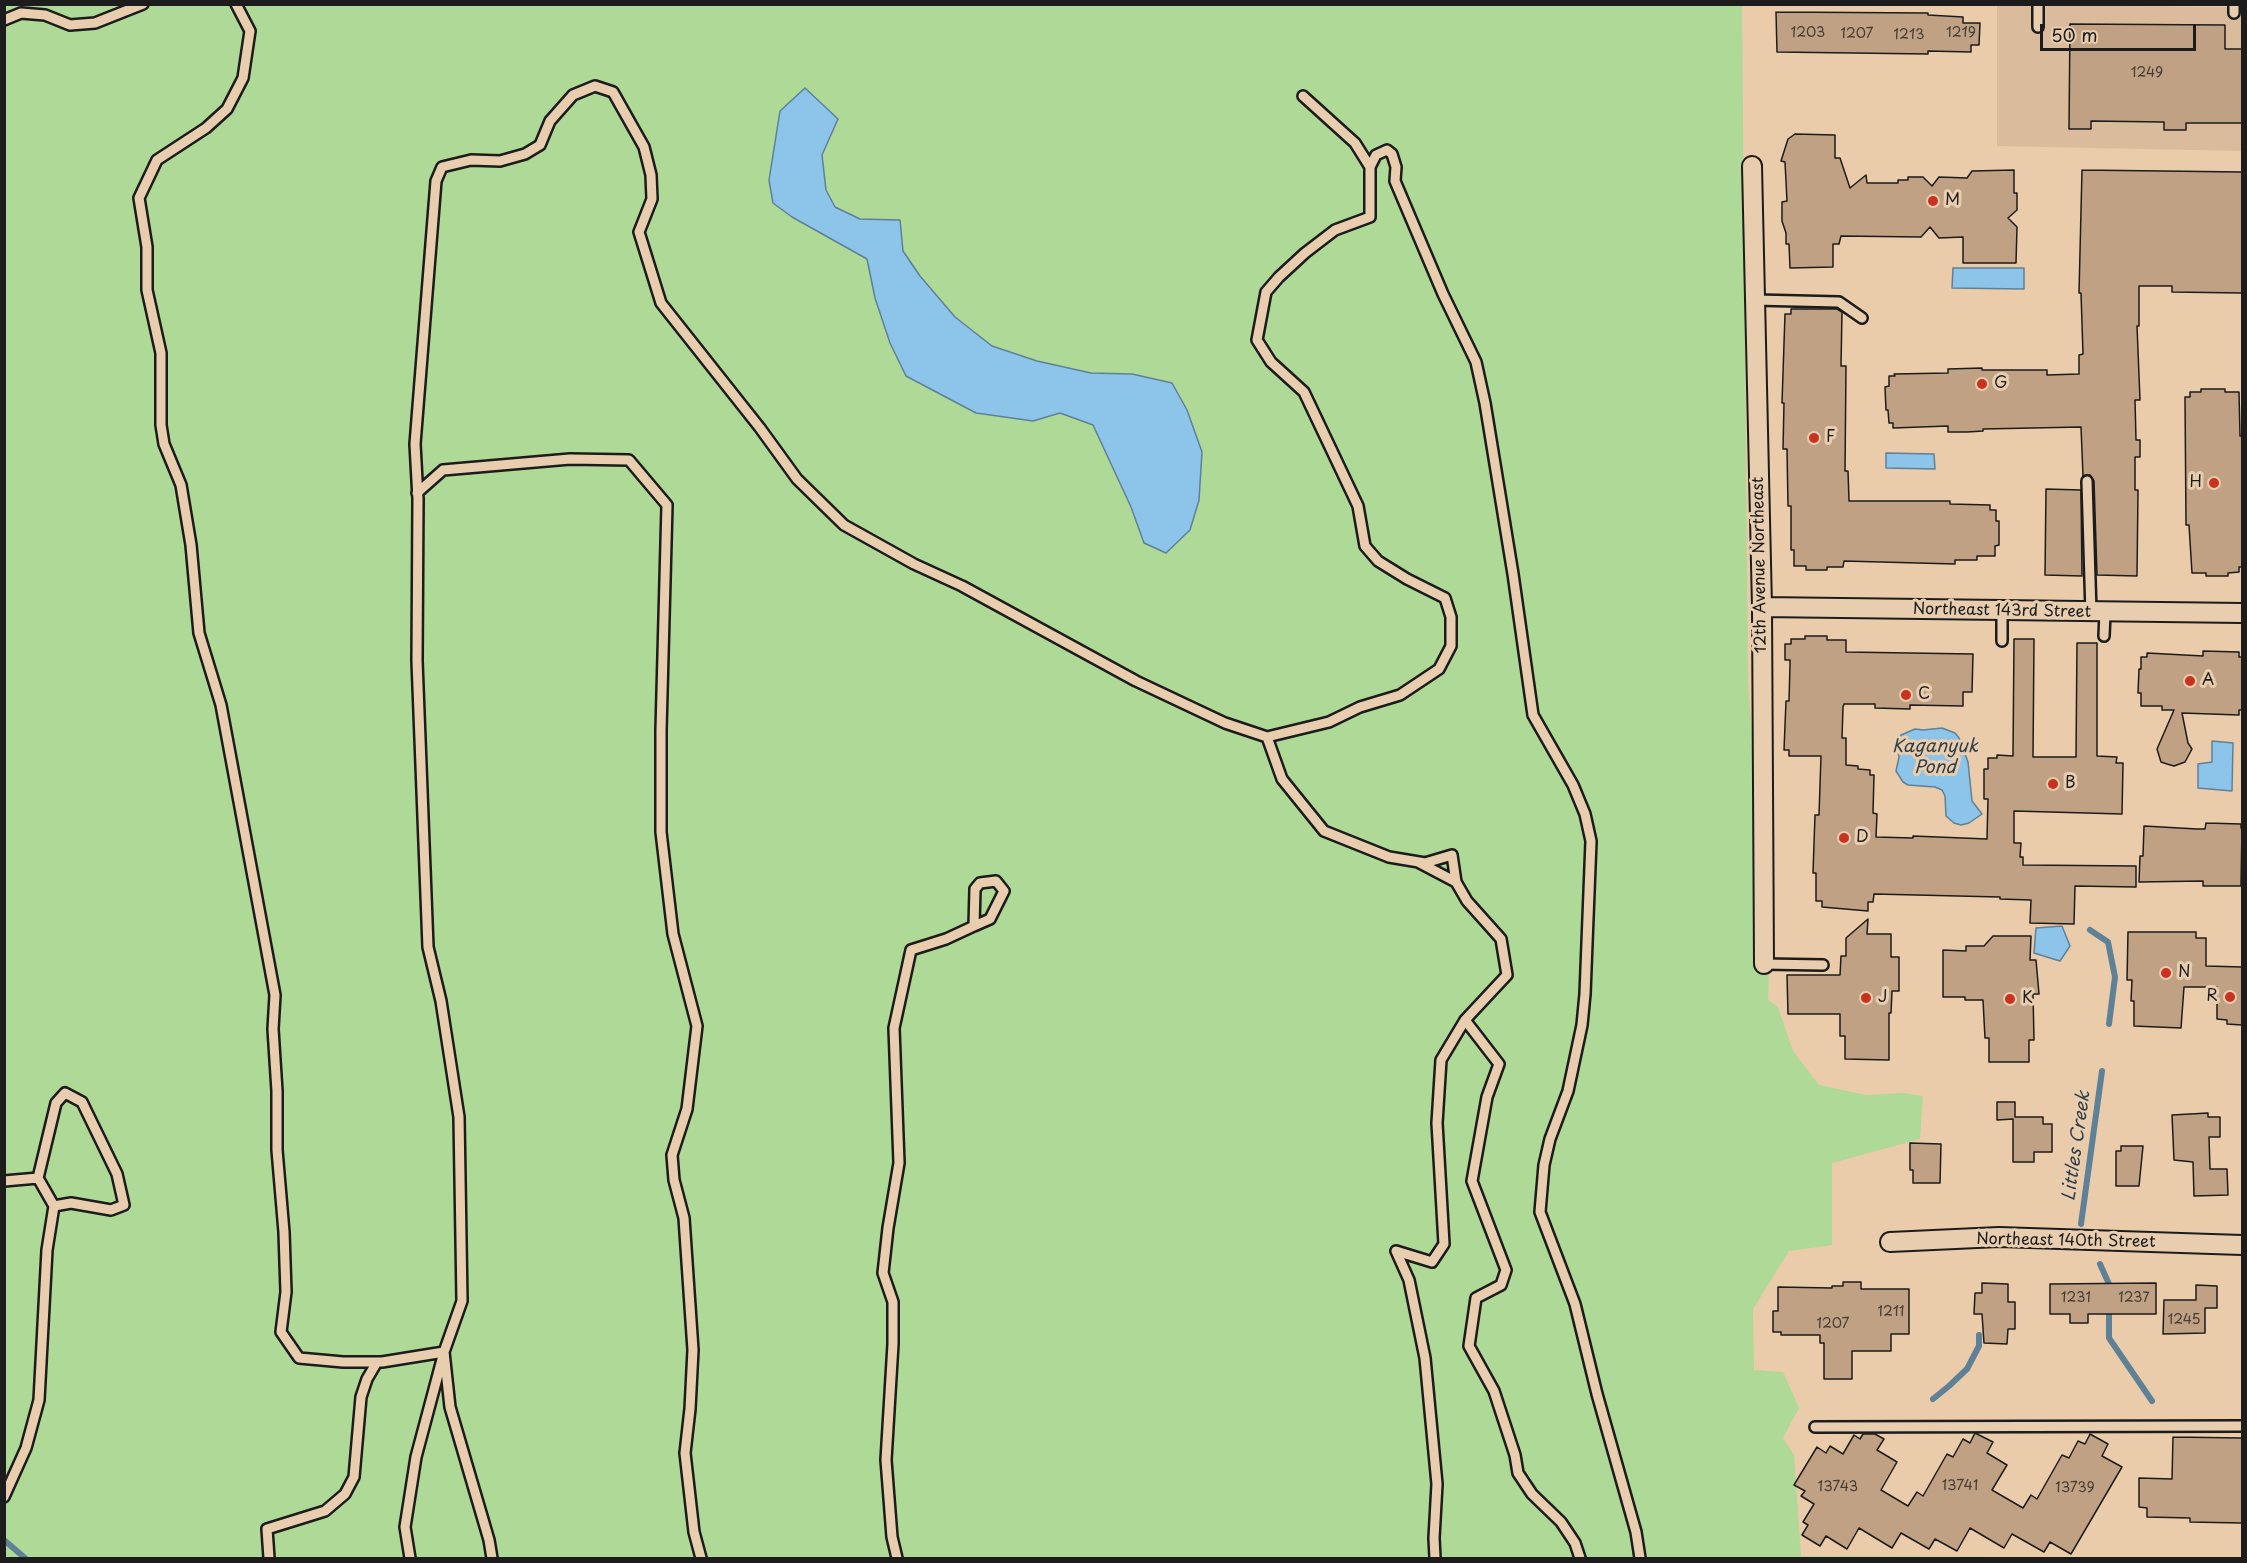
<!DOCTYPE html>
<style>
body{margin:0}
#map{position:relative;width:2247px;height:1563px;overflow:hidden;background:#eacbaa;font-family:"Playpen Sans",sans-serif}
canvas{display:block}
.frame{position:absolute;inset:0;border:6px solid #1c1c1c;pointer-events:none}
.scale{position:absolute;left:2040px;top:24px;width:156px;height:27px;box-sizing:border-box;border:3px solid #1c1c1c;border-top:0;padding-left:8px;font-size:18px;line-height:21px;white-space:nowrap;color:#1c1c1c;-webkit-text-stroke:4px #e8cdaf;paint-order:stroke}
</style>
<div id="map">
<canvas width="2247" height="1563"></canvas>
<div class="frame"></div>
<div class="scale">50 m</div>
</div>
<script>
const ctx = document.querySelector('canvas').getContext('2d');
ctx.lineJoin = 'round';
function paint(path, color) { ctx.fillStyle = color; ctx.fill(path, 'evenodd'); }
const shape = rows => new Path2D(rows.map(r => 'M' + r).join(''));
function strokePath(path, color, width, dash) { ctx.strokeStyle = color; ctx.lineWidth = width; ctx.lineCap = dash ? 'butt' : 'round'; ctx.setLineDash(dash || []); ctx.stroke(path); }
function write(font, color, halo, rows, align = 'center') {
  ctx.font = font + ' "Playpen Sans",sans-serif'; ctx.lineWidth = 6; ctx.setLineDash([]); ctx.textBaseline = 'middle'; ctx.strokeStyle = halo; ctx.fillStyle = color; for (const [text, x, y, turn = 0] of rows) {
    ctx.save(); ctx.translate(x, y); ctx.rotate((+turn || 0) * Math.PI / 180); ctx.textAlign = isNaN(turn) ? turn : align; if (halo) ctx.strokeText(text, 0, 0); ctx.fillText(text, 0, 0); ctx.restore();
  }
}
const built = shape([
 [1997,5,2242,7,2242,151,1997,146]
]);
const green = shape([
 [5,5,1742,5,1748,682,1769,959,1768,1000,1778,1007,1793,1051,1819,1085,1866,1095,1903,1093,1923,1096,1920,1139,1832,1163,1832,1245,1789,1251,1753,1309,1754,1370,1783,1372,1799,1408,1783,1438,1794,1455,1801,1556,2242,1558,5,1558]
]);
const water = shape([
 [805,88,838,119,822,155,826,190,835,207,860,219,900,220,903,251,920,276,955,317,992,346,1037,361,1091,373,1132,374,1172,383,1187,410,1202,452,1199,500,1190,530,1166,553,1144,543,1131,507,1093,425,1060,413,1033,421,976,413,906,376,890,343,875,298,867,259,792,217,773,203,769,180,780,111,805,88],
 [1953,268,2024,268,2024,289,1952,288,1953,268],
 [1886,453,1934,454,1935,469,1886,468,1886,453],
 [1942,728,1955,733,1959,738,1968,762,1972,801,1982,814,1969,823,1961,825,1954,823,1946,816,1945,796,1942,790,1935,787,1908,785,1903,782,1896,771,1899,757,1896,741,1901,735,1915,729,1923,730,1942,728],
 [2212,741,2233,743,2232,791,2198,788,2198,764,2212,762,2212,741],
 [2062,926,2070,946,2060,961,2034,953,2036,928,2062,926]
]);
const stream = shape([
 [2090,930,2108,942,2115,977,2109,1024],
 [2081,1224,2102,1071],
 [2100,1264,2109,1284,2109,1291],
 [2109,1307,2109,1338,2152,1401],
 [1933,1399,1949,1386,1967,1369,1979,1346,1979,1335],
 [4,1540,25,1558]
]);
const building = shape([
 [1776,12,1928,13,1928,15,1963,17,1963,23,1980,23,1979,45,1971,45,1971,52,1928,51,1928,54,1777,52,1776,12],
 [2070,24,2225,25,2225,49,2242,49,2242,123,2186,123,2186,130,2164,130,2164,122,2091,121,2091,129,2069,129,2070,24],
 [1795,134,1835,135,1835,158,1840,158,1850,188,1866,175,1867,183,1898,183,1898,180,1908,180,1908,177,1923,177,1932,186,1939,177,1967,178,1972,171,2014,170,2014,193,2017,193,2017,210,2008,218,2017,227,2016,263,1963,263,1963,237,1939,238,1930,227,1921,237,1841,236,1839,244,1833,244,1833,267,1790,268,1789,244,1786,244,1786,233,1782,221,1782,202,1787,201,1785,162,1781,161,1788,139,1795,134],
 [2082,170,2242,172,2242,293,2172,292,2172,286,2139,286,2139,326,2137,326,2140,400,2135,400,2136,440,2140,440,2140,457,2135,457,2135,490,2138,490,2137,576,2097,575,2094,481,2090,475,2083,476,2081,427,1983,429,1983,431,1967,432,1948,432,1948,426,1893,428,1893,423,1889,423,1888,410,1886,410,1885,387,1889,386,1889,376,1895,376,1894,374,1948,373,1948,369,1982,368,1982,370,2047,370,2047,375,2079,374,2079,355,2083,354,2081,293,2079,293,2082,170],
 [1791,309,1837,309,1842,312,1841,366,1846,366,1845,471,1848,471,1849,501,1950,501,1950,504,1990,505,1990,510,1996,510,1996,521,1999,521,1999,545,1995,546,1995,556,1977,556,1977,560,1955,560,1955,564,1844,561,1843,567,1827,567,1827,570,1806,570,1806,566,1794,566,1794,550,1791,550,1791,506,1788,506,1787,449,1783,449,1784,403,1782,403,1785,314,1791,314,1791,309],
 [2201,389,2225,389,2225,392,2239,392,2240,436,2242,436,2242,567,2239,567,2239,572,2228,573,2228,576,2206,576,2206,573,2192,573,2189,525,2186,525,2185,397,2190,397,2190,392,2201,392,2201,389],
 [2046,489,2081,490,2082,576,2045,575,2046,489],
 [1805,636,1827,636,1827,640,1846,640,1846,652,1973,654,1972,692,1963,692,1963,706,1910,705,1910,709,1875,708,1875,704,1844,704,1843,707,1842,738,1846,738,1846,765,1858,766,1858,769,1870,770,1870,775,1874,775,1873,813,1877,814,1876,837,1913,838,1913,836,1987,839,1988,799,1984,799,1984,769,1988,769,1988,758,1997,758,1997,755,2013,756,2014,639,2034,639,2033,757,2076,757,2077,643,2097,643,2097,756,2117,757,2116,763,2123,763,2122,814,2014,811,2014,843,2021,843,2020,857,2023,857,2023,865,2136,866,2136,887,2075,886,2074,924,2030,923,2031,900,2000,899,2000,897,1874,894,1873,902,1868,902,1868,911,1822,907,1822,901,1816,901,1816,873,1813,873,1815,815,1819,815,1821,756,1789,756,1789,750,1784,750,1786,701,1789,701,1790,665,1790,660,1785,660,1785,644,1791,644,1791,639,1805,639,1805,636],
 [2203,651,2239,652,2239,657,2242,657,2242,710,2239,710,2239,715,2182,713,2188,743,2192,749,2185,762,2174,766,2167,764,2161,762,2157,749,2174,710,2162,710,2162,706,2141,706,2141,693,2138,693,2139,669,2141,669,2141,657,2147,657,2147,653,2203,656,2203,651],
 [2206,823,2241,824,2241,828,2242,828,2241,886,2203,886,2203,881,2139,882,2140,856,2143,856,2144,826,2197,829,2205,829,2206,823],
 [1868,919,1867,934,1891,934,1891,957,1899,957,1899,991,1892,991,1891,1013,1889,1013,1889,1060,1845,1059,1845,1036,1840,1036,1840,1014,1788,1014,1787,975,1840,975,1841,956,1846,956,1846,938,1868,919],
 [2128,932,2196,932,2196,938,2206,938,2206,966,2242,967,2242,1025,2227,1024,2227,1020,2217,1019,2217,987,2184,987,2181,1028,2134,1026,2134,1001,2131,1001,2132,980,2127,980,2128,932],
 [1993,936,2031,936,2030,960,2036,960,2039,994,2033,994,2034,1040,2029,1040,2029,1062,1989,1062,1989,1038,1985,1038,1983,1000,1965,1000,1965,997,1943,997,1943,950,1966,951,1966,946,1984,946,1993,936],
 [1997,1102,2015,1102,2015,1117,2043,1117,2043,1124,2052,1124,2052,1152,2034,1152,2034,1162,2013,1162,2013,1119,1997,1120,1997,1102],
 [2208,1113,2208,1117,2220,1117,2220,1137,2209,1137,2210,1169,2227,1169,2228,1195,2194,1196,2193,1162,2174,1160,2172,1115,2208,1113],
 [1910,1143,1941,1144,1940,1183,1913,1183,1913,1170,1910,1170,1910,1143],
 [2121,1146,2143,1146,2139,1186,2116,1186,2116,1151,2121,1151,2121,1146],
 [1843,1282,1861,1282,1861,1289,1909,1289,1909,1334,1891,1334,1891,1351,1852,1351,1852,1379,1824,1379,1824,1343,1820,1343,1820,1335,1781,1335,1781,1332,1773,1332,1773,1311,1778,1311,1778,1287,1832,1288,1832,1286,1843,1286,1843,1282],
 [1982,1283,2008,1284,2008,1302,2015,1302,2015,1329,2008,1329,2007,1344,1984,1343,1982,1314,1974,1314,1975,1293,1982,1293,1982,1283],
 [2156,1283,2156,1314,2088,1314,2088,1323,2070,1323,2070,1314,2050,1314,2050,1284,2156,1283],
 [2196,1285,2217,1286,2217,1308,2205,1308,2205,1333,2163,1334,2164,1300,2196,1300,2196,1285],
 [1975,1433,1993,1442,1987,1453,2007,1465,1992,1490,2023,1508,2031,1495,2037,1499,2062,1455,2069,1458,2078,1441,2085,1444,2090,1434,2108,1444,2102,1456,2122,1467,2071,1554,2050,1542,2044,1552,2012,1534,2004,1548,1970,1528,1957,1551,1935,1539,1929,1549,1901,1533,1892,1548,1859,1528,1847,1549,1826,1536,1820,1546,1802,1535,1808,1525,1803,1522,1814,1504,1801,1496,1805,1491,1794,1485,1817,1447,1826,1453,1830,1446,1843,1454,1854,1435,1860,1439,1863,1434,1875,1434,1884,1439,1877,1450,1897,1462,1881,1490,1908,1506,1917,1492,1923,1496,1947,1454,1953,1457,1963,1439,1970,1443,1975,1433],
 [2173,1437,2242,1438,2242,1523,2190,1522,2190,1518,2147,1517,2147,1508,2139,1507,2139,1478,2172,1479,2173,1437]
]);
const service = shape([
 [236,4,250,31,243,78,227,109,206,128,157,160,139,198,147,247,147,290,161,353,161,425,164,444,181,485,191,545,199,633,221,705,275,995,273,1029,277,1091,277,1150,284,1232,286,1292,281,1332,299,1358,343,1362,382,1362,444,1352,462,1301,459,1117,441,1001,428,947,417,661,418,499,415,444,436,181,442,167,471,160,500,161,525,154,540,145,550,121,573,95,595,86,613,92,644,147,651,175,652,199,639,232,661,303,760,428,797,479,844,525,914,564,962,586,1136,681,1225,723,1267,737,1329,722,1360,707,1400,695,1439,669,1451,646,1451,617,1445,598,1407,579,1378,561,1365,546,1358,506,1304,392,1271,362,1257,340,1266,292,1279,277,1305,253,1335,230,1370,217,1370,167,1376,155,1387,150,1392,154,1396,167,1395,181,1443,294,1476,362,1485,403,1513,574,1533,715,1573,785,1585,814,1591,841,1585,994,1582,1025,1568,1091,1550,1139,1544,1165,1540,1212,1575,1304,1597,1394,1636,1532,1640,1558],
 [2234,4,2234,13],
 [4,20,21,13,45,15,70,25,95,23,143,4],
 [2038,27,2038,4],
 [1303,96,1355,143,1370,167],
 [1755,300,1839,302,1862,318],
 [2087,481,2091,613],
 [417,493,443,470,570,459,629,460,667,505,661,730,661,832,673,934,697,1026,687,1109,672,1155,674,1180,684,1218,693,1350,690,1409,685,1453,694,1532,701,1558],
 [2002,611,2002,641],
 [2104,636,2105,613],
 [1267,737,1282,779,1324,831,1389,857,1425,863,1452,855,1456,882],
 [1418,862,1456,882,1467,901,1501,939,1507,975,1465,1020,1441,1060,1437,1123,1444,1244,1432,1262,1396,1251,1409,1280,1425,1358,1437,1484,1434,1538,1435,1558],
 [1764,964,1823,965],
 [1465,1020,1499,1064,1487,1097,1472,1181,1506,1270,1501,1285,1476,1298,1469,1346,1494,1391,1515,1455,1518,1473,1532,1494,1561,1522,1575,1543,1580,1558],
 [4,1181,38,1178,56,1103,65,1093,82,1102,117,1174,124,1205,111,1210,71,1203,54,1206],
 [1815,1427,2242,1426],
 [4,1497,26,1448,39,1400,47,1250,54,1206,38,1178],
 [269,1558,267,1529,325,1511,345,1494,354,1477,361,1397,367,1379,377,1362],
 [410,1558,405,1527,416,1457,444,1352,450,1407,489,1540,492,1558],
 [897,1558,892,1537,886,1460,893,1344,893,1302,883,1273,888,1228,899,1163,894,1028,911,950,946,939,974,926,990,919,1004,891,996,881,980,883,975,889,974,926]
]);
const minor = shape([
 [1752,166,1762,607,1764,964],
 [1762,607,2242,613],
 [1890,1242,1999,1237,2242,1245]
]);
const markers = [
 [1933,201,6,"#c8321e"],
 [1982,384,6,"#c8321e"],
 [1814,438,6,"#c8321e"],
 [2214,483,6,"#c8321e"],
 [2190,681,6,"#c8321e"],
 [1906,695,6,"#c8321e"],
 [2053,784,6,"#c8321e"],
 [1844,838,6,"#c8321e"],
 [2166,973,6,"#c8321e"],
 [2230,997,6,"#c8321e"],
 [1866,998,6,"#c8321e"],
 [2010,999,6,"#c8321e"]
];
const numberNames = [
 ["1203",1808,33],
 ["1219",1961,33],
 ["1207",1857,34],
 ["1213",1909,35],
 ["1249",2147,73],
 ["1231",2076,1298],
 ["1237",2134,1298],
 ["1211",1891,1312],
 ["1245",2184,1320],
 ["1207",1833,1324],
 ["13741",1960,1486],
 ["13743",1838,1487],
 ["13739",2075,1488]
];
const poiNames = [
 ["M",1945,201],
 ["G",1994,384],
 ["F",1826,438],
 ["H",2202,483,"right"],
 ["A",2202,681],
 ["C",1918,695],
 ["B",2065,784],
 ["D",1856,838],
 ["N",2178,973],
 ["R",2218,997,"right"],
 ["J",1878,998],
 ["K",2022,999]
];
const streetNames = [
 ["12th Avenue Northeast",1760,565,-91],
 ["Northeast 143rd Street",2002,611,1],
 ["Northeast 140th Street",2066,1241,1]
];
const waterNames = [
 ["Kaganyuk",1935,747],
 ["Pond",1935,768],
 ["Littles Creek",2077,1146,-82]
];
paint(built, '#dabb9b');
paint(green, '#afd997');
paint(water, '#8cc4ea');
strokePath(water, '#5f8198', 1.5);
strokePath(stream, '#5f8198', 6);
paint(building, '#c1a183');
strokePath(building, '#1c1c1c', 1.5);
strokePath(service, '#1c1c1c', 14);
strokePath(minor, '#1c1c1c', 22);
strokePath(service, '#e8cdaf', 9);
strokePath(minor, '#e8cdaf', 18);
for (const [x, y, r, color] of markers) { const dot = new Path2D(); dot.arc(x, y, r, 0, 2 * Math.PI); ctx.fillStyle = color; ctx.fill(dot); strokePath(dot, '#e8cdaf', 2); }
write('14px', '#453d36', null, numberNames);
write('16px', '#1c1c1c', '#e8cdaf', poiNames, 'left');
write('16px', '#1c1c1c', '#e8cdaf', streetNames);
write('italic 18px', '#323e45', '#e8cdaf', waterNames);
</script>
